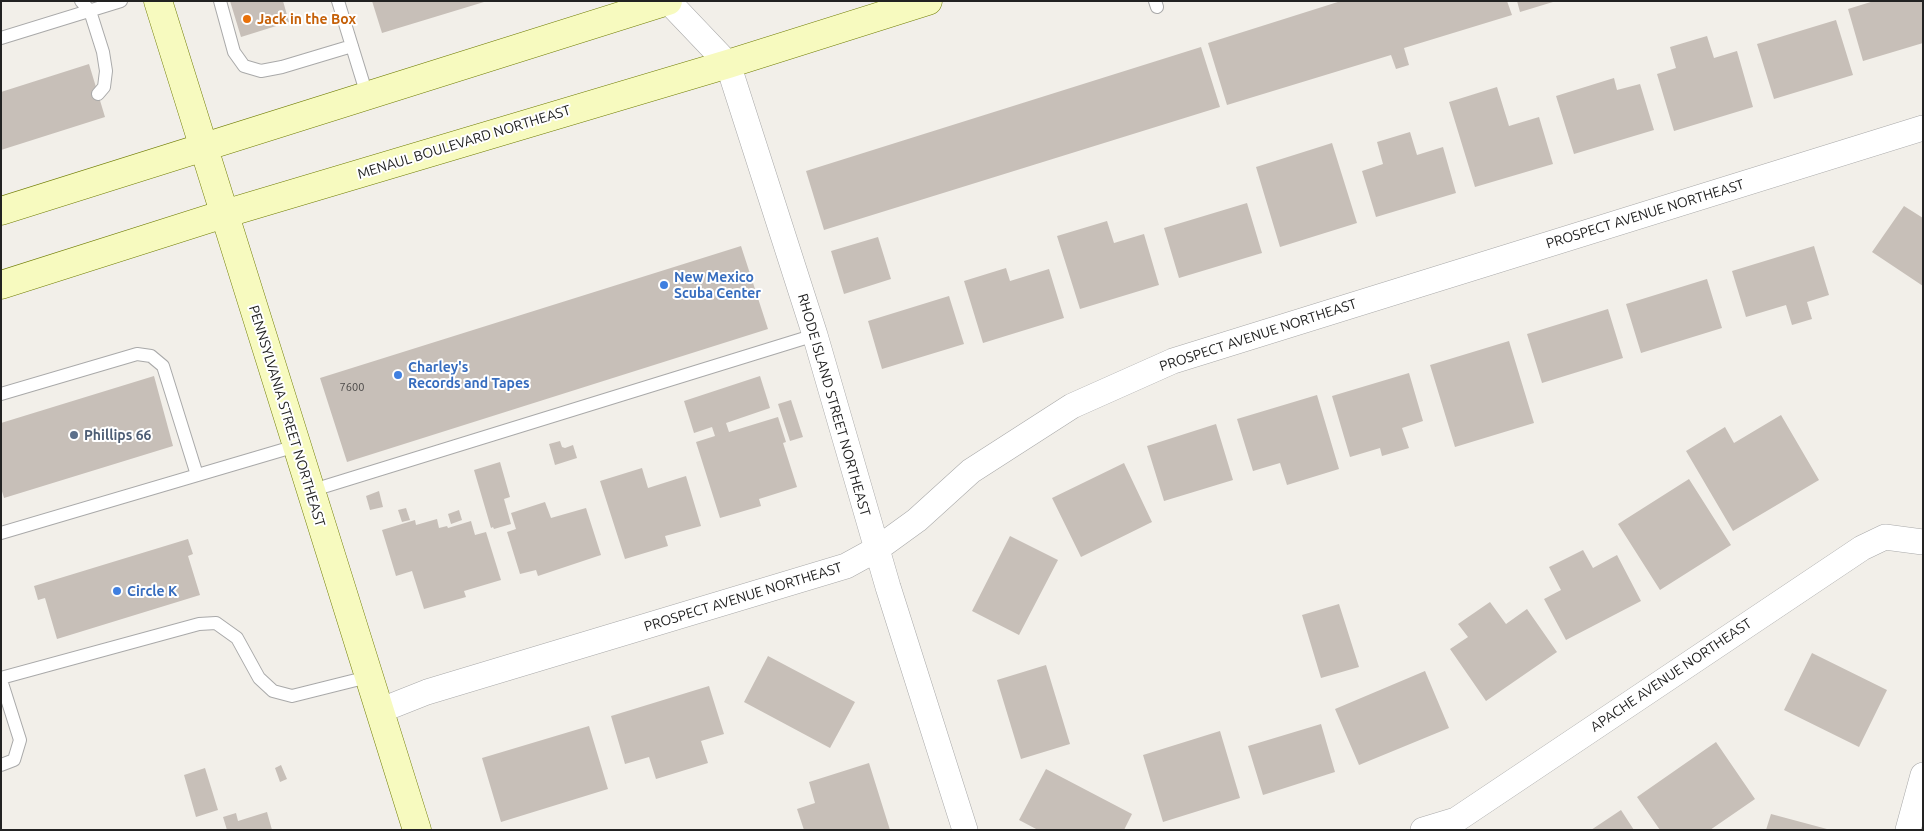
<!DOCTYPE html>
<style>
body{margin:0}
#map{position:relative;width:1924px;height:831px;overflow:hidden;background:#f2efe9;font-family:Ubuntu,sans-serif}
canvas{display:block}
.frame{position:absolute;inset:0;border:2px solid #222;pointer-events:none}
</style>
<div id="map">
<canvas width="1924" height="831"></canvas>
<div class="frame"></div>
</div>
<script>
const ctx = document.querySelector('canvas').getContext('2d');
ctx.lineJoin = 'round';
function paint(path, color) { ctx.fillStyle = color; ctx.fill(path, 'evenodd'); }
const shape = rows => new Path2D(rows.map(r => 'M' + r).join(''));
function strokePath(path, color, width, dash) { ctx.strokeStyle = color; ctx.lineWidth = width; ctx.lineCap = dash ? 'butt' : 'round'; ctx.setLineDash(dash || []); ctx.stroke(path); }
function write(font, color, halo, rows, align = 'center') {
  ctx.font = font + ' Ubuntu,sans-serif'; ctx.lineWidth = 4; ctx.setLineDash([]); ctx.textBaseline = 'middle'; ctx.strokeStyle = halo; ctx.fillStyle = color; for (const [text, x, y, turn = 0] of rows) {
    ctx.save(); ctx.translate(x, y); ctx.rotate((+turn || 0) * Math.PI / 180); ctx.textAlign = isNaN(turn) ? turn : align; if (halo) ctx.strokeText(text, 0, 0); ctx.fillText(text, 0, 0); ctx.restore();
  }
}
const building = shape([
 [230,1,283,1,289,22,241,37],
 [372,1,484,1,484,2,382,33],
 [1341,1,1507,1,1512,15,1404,48,1409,65,1396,69,1391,55,1227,105,1208,43],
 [1517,1,1553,1,1553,2,1520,12],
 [1874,1,1923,1,1923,43,1863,61,1848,9],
 [1836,20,1853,75,1774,99,1757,44],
 [1707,36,1714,58,1737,51,1753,107,1674,131,1657,74,1676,68,1670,47],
 [1201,47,1220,107,824,230,806,171],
 [89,64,105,117,1,150,1,92],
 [1614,78,1617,90,1640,84,1654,130,1574,154,1556,96],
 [1497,87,1509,126,1539,117,1553,164,1475,187,1449,102],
 [1410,132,1417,155,1443,147,1456,193,1376,217,1362,171,1383,164,1377,142],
 [1332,143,1357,223,1280,247,1256,167],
 [1247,203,1262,253,1179,278,1164,228],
 [1904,206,1923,218,1923,286,1872,252],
 [1107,221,1114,243,1144,234,1159,285,1080,309,1057,236],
 [878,237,891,279,844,294,831,251],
 [741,246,768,329,347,462,320,378],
 [1814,246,1829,295,1807,302,1812,319,1792,325,1786,305,1746,317,1732,271],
 [1006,268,1010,281,1049,269,1064,318,983,343,964,281],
 [1707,279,1722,328,1641,353,1626,304],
 [949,296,964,344,882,369,868,321],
 [1608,309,1623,358,1542,383,1527,334],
 [1509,341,1534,423,1455,447,1430,365],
 [1409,373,1423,421,1402,428,1409,448,1382,456,1380,448,1350,457,1332,396],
 [154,376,173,446,4,498,1,488,1,423],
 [760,376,770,408,726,423,729,432,778,417,786,442,783,443,797,487,759,499,761,506,720,518,696,442,715,436,712,427,694,433,684,401],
 [1317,395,1339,469,1287,485,1280,463,1253,471,1237,419],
 [791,400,803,437,790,441,778,404],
 [1781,415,1819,480,1733,531,1686,451,1725,427,1734,443],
 [1216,424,1233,480,1164,501,1147,446],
 [560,441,562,447,565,448,573,445,577,458,555,465,549,444],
 [500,462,510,497,504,499,511,524,494,529,493,527,491,528,474,470],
 [1124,463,1152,522,1081,557,1052,498],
 [642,468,648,488,686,476,701,526,665,536,668,546,625,559,600,481],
 [1689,479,1731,545,1660,590,1618,524],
 [379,491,383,507,370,510,366,496],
 [545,502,551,518,586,508,601,555,538,576,536,570,520,574,507,532,516,529,511,513],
 [406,508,410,520,402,522,398,510],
 [459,510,462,520,451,524,448,514],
 [437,519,439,528,447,526,448,528,471,521,475,535,486,532,501,580,464,591,466,597,424,609,412,571,396,576,382,530,415,520,416,525],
 [1010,536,1058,560,1019,635,972,611],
 [188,539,193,554,188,556,200,595,57,639,45,598,38,600,34,586],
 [1583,550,1593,568,1617,555,1641,601,1566,640,1544,599,1561,590,1549,567],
 [1490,602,1506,624,1527,609,1557,652,1486,701,1450,649,1468,637,1458,624],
 [1339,604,1359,667,1321,678,1302,615],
 [1812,653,1887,690,1859,747,1784,710],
 [768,656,855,702,830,748,744,702],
 [1046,665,1070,744,1021,759,997,680],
 [1425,671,1449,728,1359,765,1335,709],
 [709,686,724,734,701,741,708,763,656,779,649,757,625,764,611,716],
 [1321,724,1335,772,1263,795,1248,746],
 [589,726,608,789,501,822,482,758],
 [1220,731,1240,798,1163,822,1143,755],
 [1716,742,1755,799,1710,830,1660,830,1637,797],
 [869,763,890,830,804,830,797,809,815,803,809,782],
 [281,765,287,779,280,782,275,768],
 [205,768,218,810,196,817,184,775],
 [1046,769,1132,814,1124,830,1038,830,1019,820],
 [1621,810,1634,830,1591,830],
 [267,812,272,830,227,830,223,817,236,813,238,821],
 [1771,814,1827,829,1826,830,1766,830]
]);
const lane = shape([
 [81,1,90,11,103,52,106,71,104,87,98,94],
 [220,1,234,52,244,66,261,71,282,67,352,46],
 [338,1,367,95],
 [1155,1,1157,7],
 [1,38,121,1],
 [1,394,137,354,151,356,163,366,197,475],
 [310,491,815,335],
 [1,533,296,446],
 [1,678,199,624,216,623,237,638,259,678,273,691,292,696,368,677],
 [1,680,20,740,14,760,1,765]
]);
const street = shape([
 [668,1,728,64,815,335,888,587,965,830],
 [379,711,427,692,846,566,877,549,917,520,971,471,1072,406,1173,361,1923,128],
 [1423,830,1456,820,1862,548,1885,537,1923,542],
 [1908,830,1923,775]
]);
const secondary = shape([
 [158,1,417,830],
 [1,211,668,1],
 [1,285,224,214,728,64,928,1]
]);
const markers = [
 [247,19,5,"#e8710a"],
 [664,285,5,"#3f7fe0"],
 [398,375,5,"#3f7fe0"],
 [74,435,5,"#5c6f8a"],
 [117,591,5,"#3f7fe0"]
];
const numberNames = [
 ["7600",352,387]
];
const foodNames = [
 ["Jack in the Box",257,19]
];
const streetNames = [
 ["MENAUL BOULEVARD NORTHEAST",464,142,-17],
 ["PROSPECT AVENUE NORTHEAST",1645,214,-17],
 ["PROSPECT AVENUE NORTHEAST",1258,335,-18],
 ["RHODE ISLAND STREET NORTHEAST",834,405,74],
 ["PENNSYLVANIA STREET NORTHEAST",287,416,73],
 ["PROSPECT AVENUE NORTHEAST",743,597,-17],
 ["APACHE AVENUE NORTHEAST",1671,675,-34]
];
const shopNames = [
 ["New Mexico",674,277],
 ["Scuba Center",674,293],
 ["Charley's",408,367],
 ["Records and Tapes",408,383],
 ["Circle K",127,591]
];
const serviceNames = [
 ["Phillips 66",84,435]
];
paint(building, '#c7bfb8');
strokePath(lane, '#a9a9a9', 14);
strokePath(street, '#a9a9a9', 26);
strokePath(secondary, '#707d05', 29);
strokePath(lane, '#fff', 12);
strokePath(street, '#fff', 25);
strokePath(secondary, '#f7fabf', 28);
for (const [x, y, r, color] of markers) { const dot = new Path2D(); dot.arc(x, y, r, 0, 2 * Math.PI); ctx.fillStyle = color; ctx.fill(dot); strokePath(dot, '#fff', 2); }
write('11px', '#4b4948', null, numberNames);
write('bold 14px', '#c56008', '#fff', foodNames, 'left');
write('14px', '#222', '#fff', streetNames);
write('bold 14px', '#366cbe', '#fff', shopNames, 'left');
write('bold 14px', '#4e5e75', '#fff', serviceNames, 'left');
</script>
